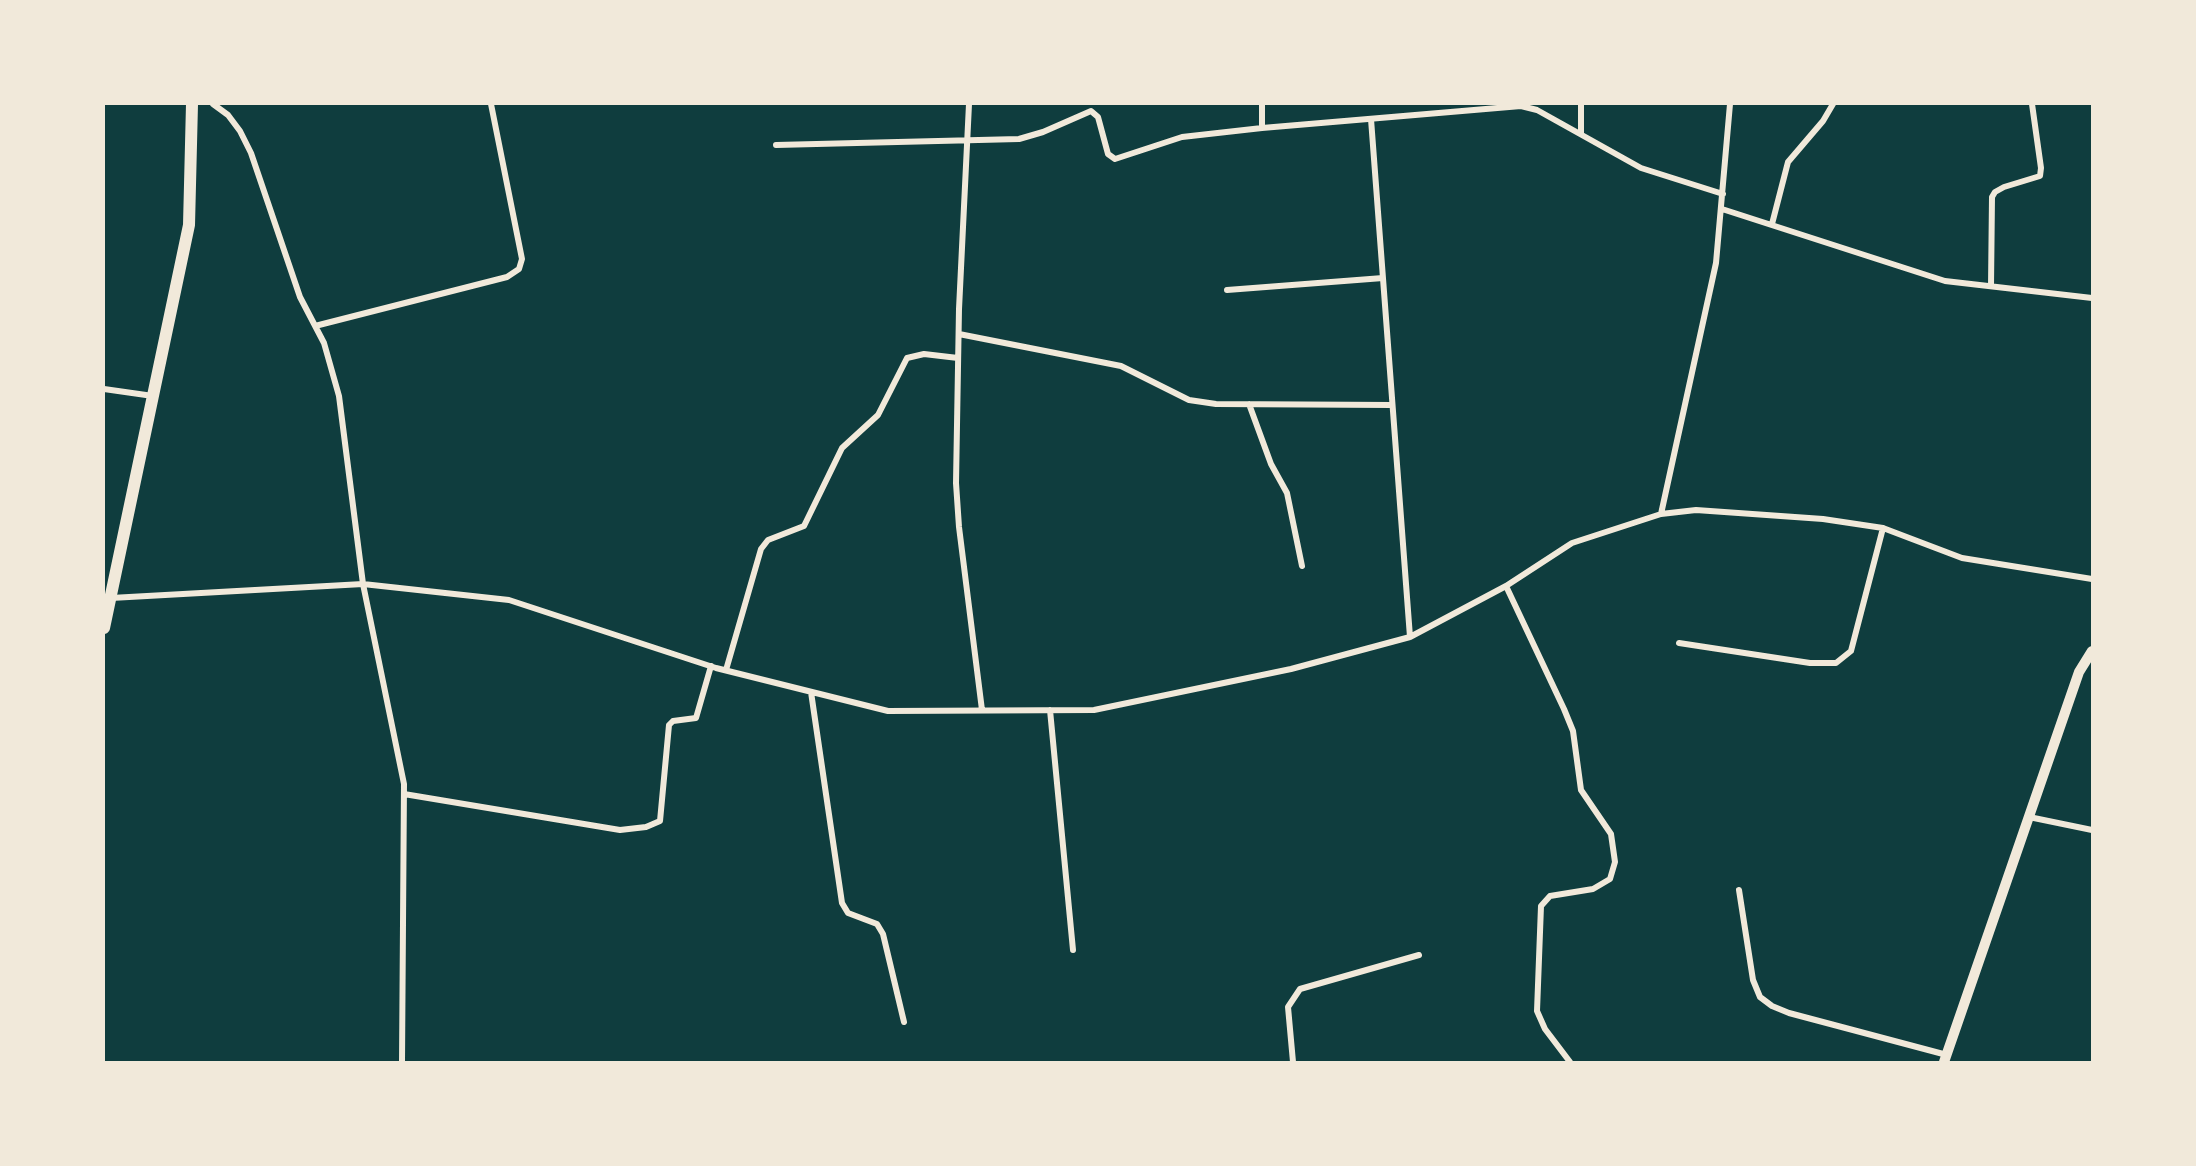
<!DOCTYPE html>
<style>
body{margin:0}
#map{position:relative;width:2196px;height:1166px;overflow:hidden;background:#0f3d3e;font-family:Bitter,serif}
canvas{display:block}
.frame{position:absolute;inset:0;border:105px solid #f1e9da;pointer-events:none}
</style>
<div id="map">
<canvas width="2196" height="1166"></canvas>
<div class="frame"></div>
</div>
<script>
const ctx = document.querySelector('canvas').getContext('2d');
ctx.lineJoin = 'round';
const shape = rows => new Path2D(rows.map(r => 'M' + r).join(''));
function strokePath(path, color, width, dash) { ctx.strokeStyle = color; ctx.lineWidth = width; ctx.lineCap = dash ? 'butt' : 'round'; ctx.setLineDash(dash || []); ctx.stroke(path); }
const minor = shape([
 [213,104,228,115,240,131,251,153,300,297,324,343,339,396,363,584,404,784,402,1062],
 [969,104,959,309,956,483,959,527,982,710],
 [1371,119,1410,637],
 [1262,128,1262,104],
 [1581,134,1581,104],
 [776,145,1019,139,1043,132,1091,111,1098,117,1108,154,1115,159,1182,137,1262,128,1521,106,1537,110,1641,168,1723,194],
 [1722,209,1945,281,2092,298],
 [1772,224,1788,162,1823,121,1833,104],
 [1991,286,1992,197,1995,192,2004,187,2040,176,2041,168,2032,104],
 [1227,290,1383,278],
 [315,326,507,277,519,269,522,259,491,104],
 [959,334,1121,366,1189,400,1216,404,1392,405],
 [104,389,153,396],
 [1249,404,1271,464,1287,493,1302,566],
 [1661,514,1716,263,1730,104],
 [1506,586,1564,709,1573,731,1581,790,1611,834,1615,862,1610,879,1593,889,1550,896,1541,906,1537,1011,1545,1029,1570,1062],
 [111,598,363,584,509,600,716,668,888,711,1094,710,1291,669,1410,637,1506,586,1572,543,1661,514,1696,510,1823,519,1883,528,1962,558,2092,579],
 [1679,643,1810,663,1836,663,1851,651,1883,528],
 [726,670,761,549,768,540,804,526,842,448,878,415,907,358,924,354,958,358],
 [811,692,842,903,848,913,877,924,883,934,904,1022],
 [1050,710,1073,950],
 [404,794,620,830,646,827,660,821,669,725,673,721,696,718,711,666],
 [2029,817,2092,830],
 [1739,890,1753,980,1760,997,1772,1006,1789,1013,1947,1055],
 [1293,1062,1288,1007,1300,989,1419,955]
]);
const tertiary = shape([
 [1944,1062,2079,672,2092,651]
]);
const secondary = shape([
 [104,628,189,225,192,104]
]);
strokePath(minor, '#f1e9da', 6);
strokePath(tertiary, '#f1e9da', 10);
strokePath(secondary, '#f1e9da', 12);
</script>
